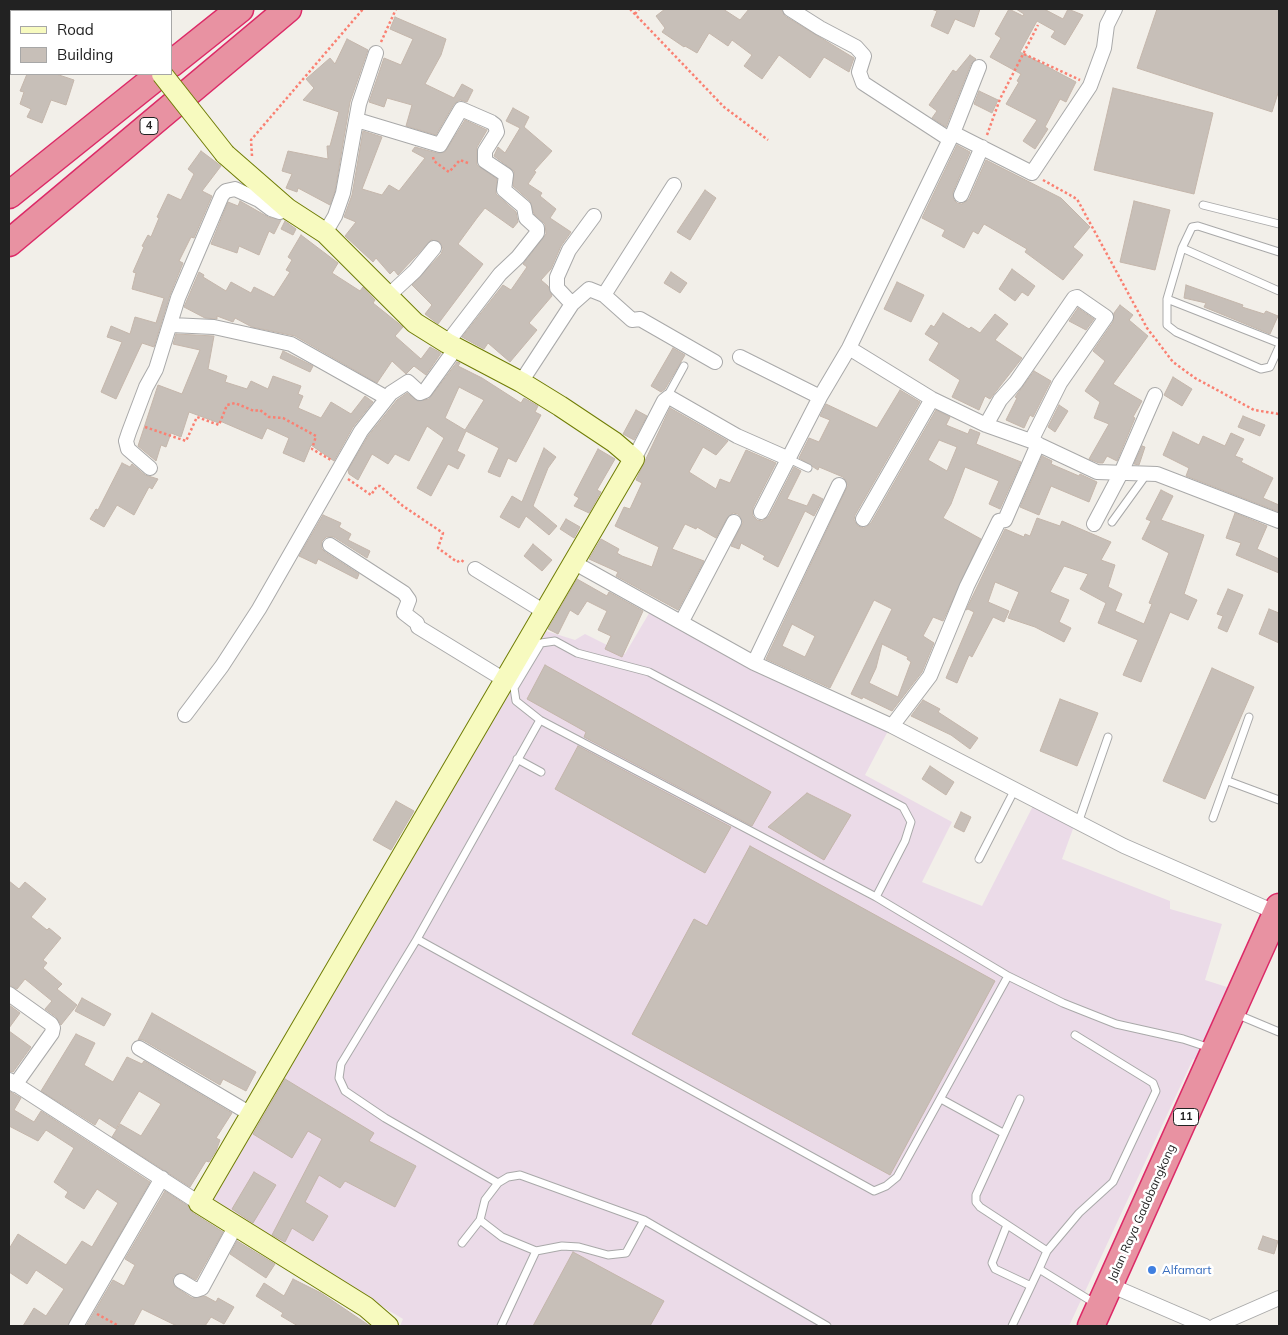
<!DOCTYPE html>
<style>
body{margin:0}
#map{position:relative;width:1288px;height:1335px;overflow:hidden;background:#f2efe9;font-family:Mulish,sans-serif}
canvas{display:block}
.frame{position:absolute;inset:0;border:10px solid #222;pointer-events:none}
.legend{position:absolute;left:10px;top:10px;width:162px;height:65px;box-sizing:border-box;background:#fff;border:1px solid #a7a7a7;margin:0;padding:6px 9px;list-style:none;font-size:15px;color:#222}
.legend li{display:flex;align-items:center;gap:10px;height:25px}
.legend b{width:25px;border:1px solid #a7a7a7}
</style>
<div id="map">
<canvas width="1288" height="1335"></canvas>
<div class="frame"></div>
<ul class="legend">
<li><b style="height:6px;background:#f7fabf"></b>Road</li>
<li><b style="height:14px;background:#c7bfb8"></b>Building</li>
</ul>
</div>
<script>
const ctx = document.querySelector('canvas').getContext('2d');
ctx.lineJoin = 'round';
function paint(path, color) { ctx.fillStyle = color; ctx.fill(path, 'evenodd'); }
const shape = rows => new Path2D(rows.map(r => 'M' + r).join(''));
function strokePath(path, color, width, dash) { ctx.strokeStyle = color; ctx.lineWidth = width; ctx.lineCap = dash ? 'butt' : 'round'; ctx.setLineDash(dash || []); ctx.stroke(path); }
function write(font, color, halo, rows, align = 'center') {
  ctx.font = font + ' Mulish,sans-serif'; ctx.lineWidth = 5; ctx.setLineDash([]); ctx.textBaseline = 'middle'; ctx.strokeStyle = halo; ctx.fillStyle = color; for (const [text, x, y, turn = 0] of rows) {
    ctx.save(); ctx.translate(x, y); ctx.rotate((+turn || 0) * Math.PI / 180); ctx.textAlign = isNaN(turn) ? turn : align; if (halo) ctx.strokeText(text, 0, 0); ctx.fillText(text, 0, 0); ctx.restore();
  }
}
const industrial = shape([
 [651,610,752,670,888,731,865,775,952,822,922,882,982,906,1033,806,1074,826,1062,859,1170,901,1170,909,1222,924,1205,980,1230,988,1199,1061,1193,1059,1069,1326,400,1326,403,1319,220,1210,214,1200,213,1191,543,630,575,640,585,634,625,654]
]);
const building = shape([
 [665,9,723,9,740,20,749,9,781,9,785,16,854,58,849,72,824,57,810,78,779,55,762,79,744,66,752,55,732,40,728,46,709,33,697,53,685,46,684,47,662,32,665,28,656,16,665,9],
 [931,9,980,9,974,27,955,19,948,34,931,26,937,11,931,9],
 [1009,9,1023,16,1024,14,1016,9,1044,9,1063,19,1068,9,1083,15,1065,45,1051,37,1055,31,1037,21,1020,52,1076,82,1066,102,1060,99,1045,127,1048,129,1035,149,1023,141,1037,120,1006,104,1019,82,1017,81,1021,74,990,57,1001,38,995,34,1009,9],
 [1157,9,1279,9,1279,90,1272,112,1137,68,1157,9],
 [395,17,446,39,441,55,425,84,454,98,462,84,473,90,467,102,460,100,454,104,436,135,406,126,412,105,387,98,384,107,369,102,384,58,401,65,413,39,390,29,395,17],
 [347,39,368,50,350,102,335,191,330,205,298,188,297,192,286,188,292,174,282,171,288,151,328,159,327,146,330,146,339,112,303,100,314,88,306,79,330,58,335,64,347,39],
 [970,55,976,59,971,64,946,127,932,118,937,111,929,105,953,70,956,72,970,55],
 [27,74,56,74,74,80,66,105,51,100,42,123,27,117,31,109,20,104,24,92,20,91,27,74],
 [1113,88,1213,113,1194,194,1094,170,1113,88],
 [979,91,998,100,992,113,974,104,979,91],
 [513,108,529,117,524,127,552,151,534,171,536,172,528,184,542,193,540,196,556,209,550,218,571,232,561,246,551,269,541,280,548,286,552,296,529,323,537,330,510,362,488,343,484,349,462,337,503,285,511,290,527,267,523,264,546,234,545,224,534,214,530,201,513,186,514,171,494,156,498,147,505,153,520,128,506,121,513,108],
 [465,120,487,130,477,147,477,165,497,179,496,194,516,212,518,222,513,228,485,208,477,218,458,244,483,264,438,324,425,314,432,305,412,285,441,254,443,249,440,242,431,240,398,275,394,270,390,274,376,258,373,262,345,236,356,222,344,217,352,195,363,131,382,137,362,189,382,195,389,185,399,191,425,158,412,151,415,147,437,153,445,152,465,120],
 [957,145,970,152,953,192,954,200,957,203,962,204,969,199,986,160,1061,198,1090,227,1073,247,1083,255,1063,280,1025,252,1027,249,984,224,978,234,973,231,964,248,942,236,945,230,922,218,957,145],
 [201,151,221,166,202,191,212,196,194,238,191,237,179,261,183,263,170,295,154,347,142,343,116,399,101,392,122,342,107,337,111,326,130,334,135,317,156,323,164,298,132,289,136,273,133,272,144,247,142,246,148,235,151,237,159,218,157,217,168,194,181,200,194,174,188,169,201,151],
 [705,190,716,198,690,240,677,232,705,190],
 [240,201,268,217,281,220,274,234,269,231,259,255,239,246,237,253,211,244,228,202,238,206,240,201],
 [1134,201,1170,210,1155,270,1120,262,1134,201],
 [285,221,296,229,293,235,281,229,285,221],
 [301,235,338,263,332,273,360,291,363,287,375,300,373,303,403,327,395,336,421,359,430,347,441,353,426,375,414,366,406,374,392,361,377,383,295,336,252,327,235,318,233,322,217,316,217,319,205,318,184,307,199,272,204,275,203,277,226,291,231,282,251,293,254,287,274,297,290,272,286,270,292,260,288,257,301,235],
 [1012,269,1035,286,1028,296,1022,292,1015,301,999,289,1012,269],
 [671,272,687,283,680,293,664,283,671,272],
 [897,282,924,295,911,322,884,309,897,282],
 [1186,285,1243,305,1242,307,1264,314,1266,311,1278,316,1270,334,1204,307,1206,303,1184,298,1186,285],
 [1120,305,1133,315,1129,320,1148,336,1113,384,1142,401,1133,417,1135,418,1117,461,1107,456,1103,463,1099,463,1089,459,1109,424,1094,418,1100,402,1085,391,1105,361,1093,351,1113,322,1114,313,1120,305],
 [1078,308,1094,319,1086,330,1069,321,1078,308],
 [943,313,969,329,971,327,980,333,995,314,1008,324,995,340,1022,358,990,399,985,396,979,410,952,397,960,380,929,360,939,343,925,334,931,325,934,327,943,313],
 [176,334,214,336,208,369,227,376,225,382,247,389,251,381,268,389,273,376,301,386,298,394,303,396,298,408,321,418,331,402,351,414,365,396,373,402,353,427,334,461,311,445,304,462,283,453,289,438,267,428,262,439,220,421,219,423,189,412,181,437,171,433,166,447,161,445,156,461,138,446,158,385,182,394,200,350,173,344,176,334],
 [673,348,685,355,665,389,661,392,651,386,673,348],
 [283,351,313,366,310,372,280,358,283,351],
 [457,362,460,363,458,366,482,378,521,403,524,398,538,406,535,412,541,415,516,462,508,458,500,477,488,472,499,448,466,431,457,451,465,455,458,469,448,464,431,496,417,488,444,438,427,426,409,461,395,454,388,464,372,454,358,480,349,474,348,470,368,436,397,400,407,393,418,401,429,399,457,362],
 [459,387,484,400,465,430,445,418,459,387],
 [1034,371,1051,381,1033,417,1030,415,1024,428,1006,420,1017,398,1015,397,1034,371],
 [1173,377,1192,389,1182,406,1164,395,1173,377],
 [900,390,920,402,855,515,854,520,858,526,864,528,871,523,936,410,950,417,946,425,968,434,970,429,980,433,976,444,1021,462,1000,509,989,504,999,481,965,467,951,504,943,518,981,539,943,621,933,617,923,636,934,643,922,672,892,711,863,697,862,699,851,694,892,609,874,600,830,688,766,659,848,485,843,477,819,467,818,470,799,458,809,438,819,442,830,420,820,416,826,404,877,428,900,390],
 [939,440,957,447,947,471,928,460,939,440],
 [792,624,815,636,805,657,782,646,792,624],
 [882,644,908,657,907,659,911,662,898,697,869,683,876,668,882,644],
 [1059,405,1068,411,1055,432,1048,427,1059,405],
 [670,408,728,441,716,455,703,447,689,472,716,489,720,479,730,483,746,450,776,463,753,508,753,516,757,520,762,521,769,516,794,467,801,471,787,499,807,506,813,494,823,499,814,516,805,511,778,567,763,559,765,556,741,543,739,549,731,546,743,522,738,514,733,513,727,518,716,538,697,527,696,529,685,524,672,549,704,561,678,610,616,576,618,572,589,559,601,539,619,549,617,553,622,556,652,567,659,547,615,526,624,507,630,509,642,483,636,480,670,408],
 [636,410,647,416,634,440,623,434,636,410],
 [1243,416,1265,425,1260,436,1238,427,1243,416],
 [1173,432,1199,445,1203,436,1225,446,1231,433,1244,439,1235,456,1243,459,1241,462,1273,478,1263,498,1279,505,1279,512,1186,476,1189,468,1163,455,1173,432],
 [1142,446,1145,447,1139,465,1134,464,1142,446],
 [544,448,556,457,548,468,533,506,557,526,549,535,526,516,519,528,500,517,512,496,522,502,544,448],
 [598,449,615,459,597,490,601,492,589,513,574,506,579,498,574,495,598,449],
 [1042,456,1052,461,1051,464,1079,476,1080,474,1097,482,1089,502,1051,486,1039,515,1020,507,1042,456],
 [122,463,130,467,132,464,145,475,158,479,152,489,149,487,134,515,117,505,104,527,90,519,96,509,98,510,122,463],
 [1161,490,1173,496,1161,520,1204,535,1184,594,1197,600,1188,620,1170,612,1141,682,1123,675,1138,640,1098,623,1106,603,1080,589,1088,574,1064,566,1050,592,1069,600,1059,622,1071,628,1064,642,1035,627,1008,618,1019,592,995,582,988,602,1009,611,1004,622,993,617,972,657,969,655,957,683,946,678,974,612,968,609,966,610,1005,529,1024,537,1025,534,1030,536,1037,518,1060,526,1062,521,1111,542,1101,560,1115,565,1108,587,1122,594,1115,611,1144,624,1152,604,1149,603,1169,553,1142,539,1151,521,1146,519,1161,490],
 [1235,513,1267,526,1257,549,1279,559,1279,573,1236,555,1241,543,1226,538,1235,513],
 [323,515,341,523,339,527,351,534,348,540,370,551,367,558,334,537,326,537,322,541,322,549,325,552,359,574,357,579,318,559,316,564,299,556,323,515],
 [566,519,580,527,574,538,560,529,566,519],
 [533,544,552,560,542,571,524,556,533,544],
 [577,579,607,596,609,592,643,611,622,657,605,649,611,636,598,630,607,611,587,601,578,615,570,610,558,634,548,629,577,579],
 [1228,589,1243,595,1227,632,1218,628,1223,616,1217,614,1228,589],
 [1269,609,1279,613,1279,643,1259,634,1269,609],
 [545,665,771,792,752,826,584,737,586,732,527,699,545,665],
 [1212,668,1254,687,1205,799,1163,781,1212,668],
 [1060,699,1098,713,1077,766,1040,751,1060,699],
 [923,700,940,709,938,712,978,738,970,749,951,735,911,716,923,700],
 [578,746,731,827,705,873,555,789,578,746],
 [930,766,954,782,946,795,922,779,930,766],
 [807,793,851,815,824,860,768,827,807,793],
 [396,801,414,811,391,850,373,840,396,801],
 [961,812,971,817,964,832,954,827,961,812],
 [750,846,995,981,890,1175,632,1034,694,919,707,926,750,846],
 [9,881,19,889,25,882,46,899,31,917,47,930,49,928,61,938,43,960,47,963,43,968,62,984,57,989,77,1005,61,1025,56,1017,45,1009,52,1001,25,979,17,989,9,985,9,881],
 [82,998,111,1014,104,1026,75,1011,82,998],
 [9,1005,20,1013,9,1028,9,1005],
 [152,1013,256,1072,246,1091,223,1079,220,1085,143,1040,138,1040,152,1013],
 [9,1031,31,1047,13,1072,9,1071,9,1031],
 [76,1034,95,1043,84,1065,113,1082,127,1057,142,1064,144,1061,232,1113,216,1138,220,1140,216,1151,209,1162,206,1161,190,1187,112,1137,120,1124,141,1136,161,1104,139,1091,116,1129,99,1118,95,1125,41,1091,76,1034],
 [285,1079,374,1133,369,1141,416,1166,395,1207,345,1181,340,1188,319,1175,305,1202,328,1216,313,1241,292,1228,285,1242,272,1235,322,1139,308,1131,292,1158,253,1134,285,1079],
 [9,1091,21,1098,14,1110,34,1122,41,1111,150,1182,67,1326,23,1326,34,1308,46,1316,64,1289,36,1270,27,1284,9,1272,9,1249,18,1234,66,1265,82,1241,92,1247,118,1203,97,1189,84,1209,65,1197,68,1192,54,1182,74,1148,46,1130,38,1141,9,1126,9,1091],
 [254,1172,276,1185,253,1223,232,1209,254,1172],
 [165,1191,188,1206,193,1213,223,1232,196,1280,181,1272,173,1277,174,1286,192,1298,205,1296,216,1302,218,1298,234,1307,224,1324,211,1317,205,1326,177,1326,142,1309,133,1326,86,1326,113,1280,124,1286,135,1265,125,1259,165,1191],
 [1263,1236,1278,1241,1274,1254,1258,1249,1263,1236],
 [237,1241,275,1264,266,1278,230,1254,237,1241],
 [573,1252,664,1301,650,1326,533,1326,573,1252],
 [293,1279,321,1293,370,1326,298,1326,281,1316,283,1313,256,1296,264,1283,284,1296,293,1279]
]);
const path = shape([
 [630,9,724,107,768,140],
 [635,14,639,9],
 [381,42,396,9],
 [1024,54,1080,80],
 [987,135,1000,99,1038,25],
 [252,156,251,140,363,9],
 [433,157,434,161,449,172,460,160,468,163],
 [1043,180,1077,199,1147,328,1173,362,1195,378,1254,410,1279,414],
 [145,427,186,441,197,417,219,425,227,405,235,403,254,411,260,410,269,417,283,418,316,436,312,449,331,460],
 [348,479,371,495,377,486,380,486,403,506,443,533,438,548,457,562,461,560,464,562],
 [97,1314,119,1326]
]);
const lane = shape([
 [1203,205,1279,224],
 [1182,248,1279,291],
 [1279,252,1198,226,1192,227,1182,248,1167,299,1167,325,1176,332,1261,369,1270,367,1279,347],
 [1167,299,1279,343],
 [667,397,684,366],
 [787,458,808,468],
 [1112,522,1146,475],
 [540,720,417,939,874,1191,886,1186,897,1177,1008,976,1063,1003,1116,1024,1183,1039,1210,1048],
 [517,759,541,772],
 [1228,781,1279,800],
 [1213,818,1249,717],
 [1078,823,1108,737],
 [979,859,1015,789],
 [876,897,540,720,516,701,514,688,541,643,555,641,577,653,649,672,903,807,911,822,905,841,876,897,1008,976],
 [417,939,341,1064,339,1078,345,1091,385,1118,498,1183,508,1177,520,1175,644,1220,827,1326],
 [1236,1014,1279,1032],
 [941,1099,1003,1133],
 [1020,1099,976,1195,976,1202,980,1207,1047,1251,1039,1269],
 [498,1183,485,1200,480,1220,502,1237,536,1251,562,1246,579,1247,608,1255,626,1253,644,1220],
 [1007,1225,992,1263,995,1269,1031,1286,1039,1269,1096,1304],
 [462,1243,480,1220],
 [1047,1251,1079,1213,1113,1182,1156,1091,1153,1083,1075,1035],
 [501,1326,536,1251],
 [1012,1326,1031,1286]
]);
const street = shape([
 [790,9,820,28,856,47,864,56,859,72,863,83,949,139],
 [357,120,440,145,461,109,491,122,495,125,497,132,485,151,485,161,506,175,504,190,524,207,526,218,537,228,537,233,518,257,500,274,447,343],
 [953,133,1032,173,1090,86,1104,48,1107,25,1115,9],
 [961,195,982,147],
 [325,233,335,216,343,193,359,104,376,53],
 [604,295,674,185],
 [388,296,415,271,434,248],
 [572,304,557,288,557,277,569,250,594,216],
 [171,325,214,327,291,344,387,398],
 [849,348,932,399,986,425,1031,441,1097,472,1157,474,1279,521],
 [740,357,820,397],
 [521,382,572,304,589,289,604,295,632,320,640,319,715,362],
 [986,425,1000,400,1016,382,1074,298,1077,297,1106,317,1060,383,1031,441],
 [634,459,664,401,669,397,737,436,787,458],
 [150,468,128,449,126,441,129,432,146,387,156,369,178,298,222,195,226,191,235,189,259,200,271,209,280,212,288,209],
 [761,512,820,397,849,348,953,133,979,67],
 [863,519,932,399],
 [1094,524,1121,473,1155,395],
 [330,545,404,593,409,600,404,613,417,623,418,627,503,679],
 [573,562,754,663,892,726,1124,846,1277,913],
 [475,569,543,611],
 [682,621,734,522],
 [754,663,839,485],
 [185,715,222,666,259,609,361,431,391,393,408,382,420,393,425,391,456,348],
 [892,726,930,676,967,586,999,521,1005,520,1038,444],
 [9,994,51,1024,53,1028,52,1033,15,1085],
 [139,1048,249,1113],
 [9,1080,199,1203],
 [181,1281,196,1290,202,1288,235,1227],
 [1110,1285,1205,1326],
 [76,1326,162,1178],
 [1215,1326,1279,1298]
]);
const secondary = shape([
 [101,9,103,11],
 [225,154,288,209,325,233,415,323,447,343,521,382,560,406,614,442,634,459,199,1203,366,1307,388,1326]
]);
const highway = shape([
 [171,64,240,9],
 [9,195,160,74],
 [9,243,288,9],
 [1091,1326,1279,907]
]);
const secondaryBridge = shape([
 [162,74,225,154]
]);
const markers = [
 [1152,1270,5,"#3f7fe0"]
];
const shields = [
 [149,126,18],
 [1186,1117,25]
];
const shieldNames = [
 ["4",149,126],
 ["11",1186,1117]
];
const streetNames = [
 ["Jalan Raya Gadobangkong",1142,1213,-66]
];
const shopNames = [
 ["Alfamart",1162,1270]
];
paint(industrial, '#ebdbe8');
paint(building, '#c7bfb8');
strokePath(building, '#c4b6ab', 1);
strokePath(lane, '#a9a9a9', 9);
strokePath(street, '#a9a9a9', 16);
strokePath(secondary, '#707d05', 22);
strokePath(highway, '#dc2a67', 29);
strokePath(path, '#fa8072', 2.5, [2.5, 2.5]);
strokePath(lane, '#fff', 7);
strokePath(street, '#fff', 14);
strokePath(secondary, '#f7fabf', 20);
strokePath(highway, '#e892a2', 26);
strokePath(secondaryBridge, '#707d05', 22, []);
strokePath(secondaryBridge, '#f7fabf', 20);
for (const [x, y, r, color] of markers) { const dot = new Path2D(); dot.arc(x, y, r, 0, 2 * Math.PI); ctx.fillStyle = color; ctx.fill(dot); strokePath(dot, '#fff', 2); }
for (const [x, y, w] of shields) { const box = new Path2D(); box.roundRect(x - w / 2, y - 8.5, w, 17, 4); ctx.fillStyle = '#fff'; ctx.fill(box); strokePath(box, '#222', 1); }
write('bold 11px', '#222', null, shieldNames);
write('12px', '#222', '#fff', streetNames);
write('12px', '#366cbe', '#fff', shopNames, 'left');
</script>
